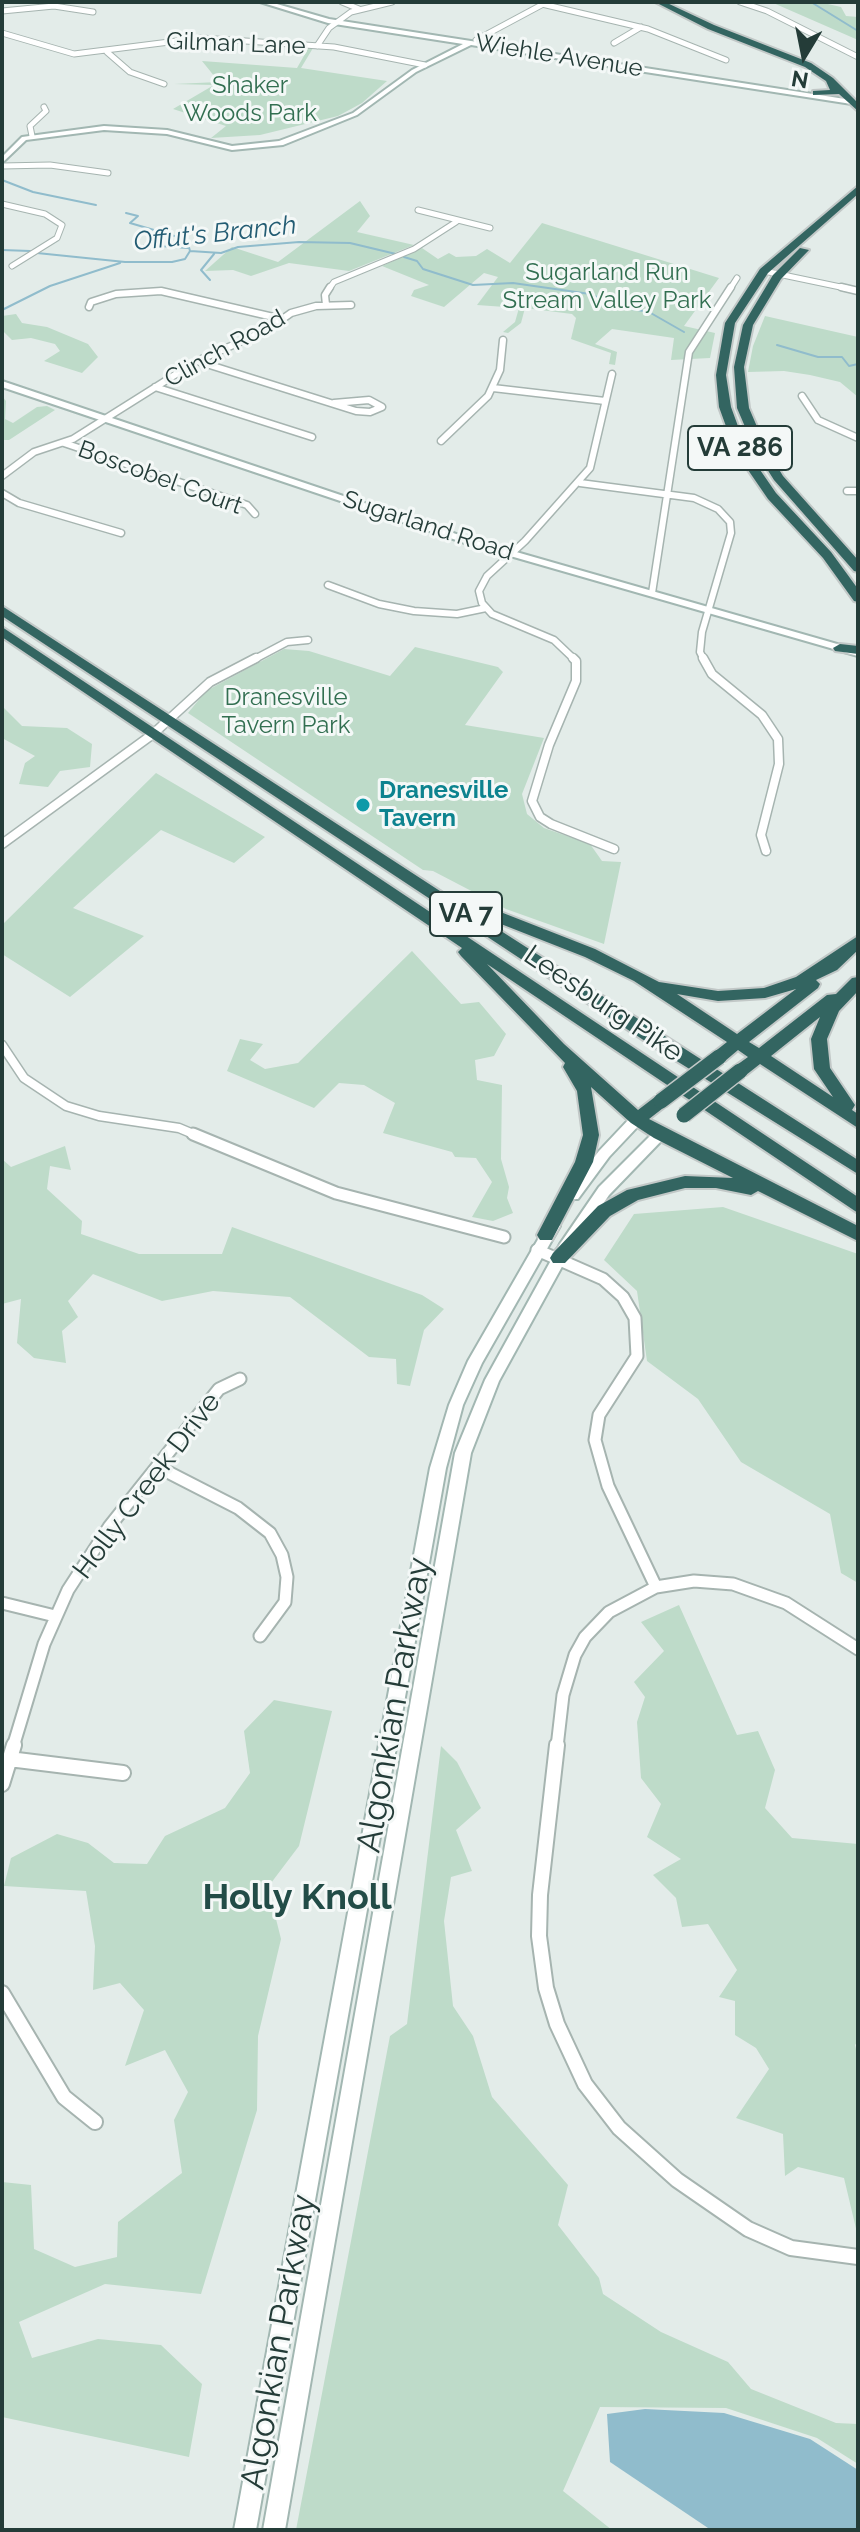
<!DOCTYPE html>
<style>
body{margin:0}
#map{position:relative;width:860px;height:2532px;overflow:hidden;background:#e3ece9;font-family:Raleway,sans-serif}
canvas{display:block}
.frame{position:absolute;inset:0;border:4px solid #243c38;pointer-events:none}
.north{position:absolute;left:764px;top:16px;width:80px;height:80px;-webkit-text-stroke:6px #f4f8f7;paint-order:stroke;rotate:190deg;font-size:22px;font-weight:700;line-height:32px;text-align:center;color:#243c38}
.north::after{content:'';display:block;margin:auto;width:28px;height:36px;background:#243c38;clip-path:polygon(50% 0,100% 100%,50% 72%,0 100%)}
</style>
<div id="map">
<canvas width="860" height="2532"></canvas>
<div class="frame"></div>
<div class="north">N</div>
</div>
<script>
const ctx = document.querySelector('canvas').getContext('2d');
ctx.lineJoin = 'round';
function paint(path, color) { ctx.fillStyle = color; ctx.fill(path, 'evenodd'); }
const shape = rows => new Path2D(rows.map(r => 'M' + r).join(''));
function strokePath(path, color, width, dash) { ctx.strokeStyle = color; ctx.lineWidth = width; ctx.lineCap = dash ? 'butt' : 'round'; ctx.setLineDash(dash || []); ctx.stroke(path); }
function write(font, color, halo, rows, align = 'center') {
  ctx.font = font + ' Raleway,sans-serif'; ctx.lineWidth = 6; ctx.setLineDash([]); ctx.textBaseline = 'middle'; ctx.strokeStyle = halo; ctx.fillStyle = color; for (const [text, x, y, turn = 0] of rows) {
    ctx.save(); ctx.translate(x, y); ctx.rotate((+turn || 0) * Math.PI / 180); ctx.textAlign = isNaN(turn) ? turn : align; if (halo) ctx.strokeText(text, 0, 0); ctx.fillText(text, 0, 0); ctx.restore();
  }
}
const green = shape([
 [771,2,819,2,841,7,846,16,858,17,858,40],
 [309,47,313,48,301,68,387,81,362,103,338,116,260,135,211,138,226,126,173,109,214,85,174,84,219,82,202,61,297,68],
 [360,201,370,216,357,232,414,245,349,271,289,263,251,276,233,270,205,271,232,247,278,262],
 [542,223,719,278,684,326,715,333,710,358,671,360,674,338,612,329,595,344,617,352,615,365,609,364,611,353,571,339,576,318,572,314,525,308,521,323,508,333,503,332,515,322,519,308,477,305,498,277,484,273,444,307,411,296,414,290,429,285,382,266,422,248,438,259,449,253,456,257,476,256,487,249,510,263],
 [16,314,22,323,47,327,88,344,98,357,82,373,44,361,60,351,55,344,31,338,12,340,2,330,2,316],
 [765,316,858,337,858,397,840,382,810,375,784,371,748,372,753,346],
 [2,396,6,401,5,419,13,423,37,407,47,406,55,410,9,440,2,440],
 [415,647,498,667,503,672,465,725,544,738,522,794,527,814,544,828,590,844,602,861,621,862,604,944,506,909,433,871,423,870,188,713,206,691,284,649,309,651,390,676],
 [2,706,22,726,67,728,92,744,90,767,60,771,48,787,19,784,25,763,35,756,2,738],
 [156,773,265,837,234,863,161,830,73,908,144,936,70,997,2,954,2,925],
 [412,951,461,1004,479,1002,506,1034,494,1056,475,1060,477,1080,502,1085,501,1159,509,1187,507,1198,513,1213,493,1221,472,1217,492,1182,476,1158,455,1157,452,1152,383,1133,395,1103,364,1085,339,1083,314,1108,227,1071,240,1039,263,1044,250,1060,265,1069,298,1063],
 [65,1146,71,1170,50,1166,47,1189,82,1221,81,1234,139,1254,222,1254,232,1227,422,1295,444,1309,424,1330,410,1386,397,1384,396,1359,369,1357,290,1297,213,1291,162,1301,93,1274,68,1301,78,1317,62,1331,66,1363,34,1358,17,1343,21,1299,2,1304,2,1159,11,1167],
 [723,1207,858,1254,858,1583,841,1573,830,1514,741,1462,698,1399,647,1361,637,1291,604,1260,634,1214],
 [679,1605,737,1735,758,1731,775,1770,765,1808,792,1838,858,1844,858,2041,855,2045,858,2057,858,2237,844,2178,798,2167,785,2176,783,2134,736,2118,769,2069,756,2048,735,2035,735,2001,719,1997,737,1970,708,1924,682,1927,676,1898,653,1875,681,1859,647,1837,661,1804,641,1778,637,1722,645,1697,634,1682,664,1651,641,1622],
 [274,1700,332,1711,299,1846,268,1887,281,1939,258,2036,257,2110,201,2294,105,2284,19,2322,32,2358,98,2339,161,2345,202,2384,189,2457,2,2417,2,2182,31,2185,34,2249,75,2267,117,2257,118,2222,182,2173,174,2120,188,2092,165,2050,125,2066,144,2010,120,1983,93,1990,95,1946,86,1891,4,1886,11,1858,57,1834,88,1843,114,1863,147,1864,165,1836,225,1808,250,1773,244,1731],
 [441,1746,457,1762,481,1808,456,1830,472,1871,451,1877,444,1921,453,2006,473,2036,492,2097,568,2185,558,2225,599,2278,603,2294,661,2332,728,2362,751,2389,836,2423,858,2424,858,2464,817,2438,726,2408,600,2407,563,2491,612,2530,296,2530,390,2036,407,2024]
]);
const water = shape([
 [645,2409,724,2413,810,2439,858,2470,858,2530,711,2530,610,2462,607,2414]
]);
const stream = shape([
 [811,2,858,31],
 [2,180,33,192,96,205],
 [126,213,138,216,130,223,178,237,188,244,190,251],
 [144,245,188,248],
 [2,250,30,251],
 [37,253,125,262,172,262,185,259,190,251,221,253,238,247,299,242,350,243,396,254],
 [404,257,417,261,423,269,473,285,513,283,590,294,620,307,649,312,684,332],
 [210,280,201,270,214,254],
 [2,310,50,286,120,263],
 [777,345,818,357,842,357,849,366,858,364]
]);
const streetFar4 = shape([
 [342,2,359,9],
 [740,2,767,11,858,57],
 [542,4,648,29,726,60],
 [2,11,54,6,93,12],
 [2,33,74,54,201,38,334,47,425,65],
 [476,40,547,2],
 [614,43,641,27],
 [317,46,329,28,351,12,392,2],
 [107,52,130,72,164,84],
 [32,136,30,126,46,111,44,107],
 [2,166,50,165,108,173],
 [2,204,45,214,62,225,57,238,12,266],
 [418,210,490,228],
 [764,271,850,289],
 [329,289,334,282,414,249,456,222],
 [730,289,737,278]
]);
const streetFar3 = shape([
 [841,287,858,291],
 [326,305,325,295,330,287],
 [89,307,91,302,116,294,161,291,282,319],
 [197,361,356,411,370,412,382,407,369,400,334,403],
 [155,387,312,437],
 [493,388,605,401],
 [802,396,818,420,858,438],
 [441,441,488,396,500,370,503,340],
 [64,443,247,505,255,514],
 [2,476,34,452,73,439,197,361,267,330,291,313,316,306,351,305],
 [580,483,694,498,718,509,730,522,731,533,702,632,700,652,704,660],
 [847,491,858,491],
 [2,493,19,503,121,533],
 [328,585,379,604,414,611,457,614,486,608],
 [652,593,689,352,731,287],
 [253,660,287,642,308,640],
 [575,660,554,640,492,614,482,603,479,591,487,576,525,541,590,468,612,374]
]);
const streetFar2 = shape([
 [573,658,576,661,576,681,549,745,532,801,540,817,551,824,614,849],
 [703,658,712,674,762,715,778,739,779,764,761,835,766,851],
 [2,844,153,734,210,682,256,658],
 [2,1045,24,1078,66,1106,99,1116,179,1128,198,1136]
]);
const streetFar1 = shape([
 [193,1134,336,1193,504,1237],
 [537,1250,603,1279,623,1297,635,1318,637,1356,599,1415,595,1440,608,1486,656,1587],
 [158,1467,238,1508,270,1533,282,1555,287,1577,285,1602,260,1636],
 [2,1603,55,1616],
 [13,1747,44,1644,68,1590,109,1527,219,1389,240,1379],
 [557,1747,563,1695,575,1655,585,1637,609,1612,656,1587,694,1581,733,1584,786,1603,858,1649]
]);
const street = shape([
 [557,1745,540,1895,539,1936,546,1988,557,2024,585,2084,619,2128,677,2180,748,2229,791,2248,858,2257],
 [9,1759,123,1773],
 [2,1784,14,1745],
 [2,1993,64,2097,95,2122]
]);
const secondary = shape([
 [260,2,270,2,329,19,858,101,858,105,471,45,416,72,357,115,283,145,232,150,167,134,104,130,26,140,2,163,2,157,22,137,104,126,167,130,232,146,279,141,353,113,412,70,463,44,328,23,260,2],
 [2,381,471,539,858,650,858,656,465,543,2,387,2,381],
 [637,1114,642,1116,644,1119,642,1122,609,1157,578,1199,568,1199,566,1195,568,1191,599,1151,632,1116,637,1114],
 [660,1129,667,1134,665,1137,609,1195,570,1252,499,1381,471,1453,285,2530,263,2530,455,1453,485,1380,560,1244,599,1187,655,1131,660,1129],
 [553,1221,560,1226,482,1363,463,1405,446,1468,256,2530,234,2530,430,1468,449,1405,468,1361,548,1222,553,1221]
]);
const highway = shape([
 [655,2,665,2,714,25,811,63,833,78,858,103,858,111,839,94,813,95,813,91,830,90,826,81,805,67,708,29,655,2],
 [858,186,858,194,768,273,735,323,726,375,731,407,747,451,776,493,831,552,858,589,858,602,854,601,823,558,768,499,735,451,719,407,716,375,725,323,760,269,858,186],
 [800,248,809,250,781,279,753,325,744,367,749,408,767,450,783,476,858,560,858,572,854,571,774,480,755,450,737,408,734,367,743,325,773,275,800,248],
 [2,606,463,906,470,901,475,902,595,949,659,982,718,991,764,988,796,977,858,936,858,950,837,970,816,980,820,984,818,988,749,1042,759,1048,827,995,836,994,852,978,858,977,858,991,839,1011,827,1039,830,1068,855,1105,852,1110,858,1114,858,1128,760,1064,746,1075,734,1075,732,1071,734,1067,748,1057,738,1050,725,1061,713,1061,711,1057,713,1053,727,1042,634,981,585,957,473,913,858,1160,858,1174,651,1045,2,616,2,606],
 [796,989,737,1034,677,994,718,1001,765,998,796,989],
 [820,1017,811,1039,814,1069,833,1097,771,1056,820,1017],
 [2,627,858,1197,858,1213,487,964,564,1044,638,1110,655,1097,667,1097,669,1101,667,1105,649,1119,858,1226,858,1241,758,1191,751,1195,716,1188,685,1188,638,1200,610,1216,565,1263,553,1263,550,1258,553,1253,598,1206,627,1190,685,1176,733,1178,654,1138,631,1123,591,1087,599,1135,593,1162,552,1240,540,1240,537,1235,575,1162,583,1135,577,1091,563,1067,565,1063,461,956,458,952,462,948,2,637,2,627],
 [840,644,858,646,858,654,835,651,833,648,840,644]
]);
const highwayBridge = shape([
 [661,1101,719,1057],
 [684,1115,740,1071]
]);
const markers = [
 [363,805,8,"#0f9aa8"]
];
const farStreetnames = [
 ["Gilman Lane",236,44,2],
 ["Wiehle Avenue",559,56,9],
 ["Clinch Road",225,349,-29],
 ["Boscobel Court",160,478,20],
 ["Sugarland Road",428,526,18]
];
const farParknames = [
 ["Shaker",250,86],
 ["Woods Park",250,114],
 ["Sugarland Run",607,273],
 ["Stream Valley Park",607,301],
 ["Dranesville",286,698],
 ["Tavern Park",286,726]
];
const farCulturenames = [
 ["Dranesville",379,791],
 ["Tavern",379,819]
];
const farWaternames = [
 ["Offut's Branch",215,234,-6]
];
const shields = [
 [740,448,104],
 [466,914,72]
];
const shieldNames = [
 ["VA 286",740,448],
 ["VA 7",466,914]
];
const streetNames = [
 ["Leesburg Pike",603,1004,34],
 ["Holly Creek Drive",147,1486,-53]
];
const nearStreetnames = [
 ["Algonkian Parkway",395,1705,-80],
 ["Algonkian Parkway",279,2342,-80]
];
const nearNeighbourhoodnames = [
 ["Holly Knoll",297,1898]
];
paint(green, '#bedbc9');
paint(water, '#90bccc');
strokePath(stream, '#90bccc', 2);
strokePath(streetFar4, '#a6b4b0', 7);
strokePath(streetFar3, '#a6b4b0', 9);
strokePath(streetFar2, '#a6b4b0', 11);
strokePath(streetFar1, '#a6b4b0', 15);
strokePath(street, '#a6b4b0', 18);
strokePath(secondary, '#a2b7b2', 4);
strokePath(highway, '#c2c8c7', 4);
strokePath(streetFar4, '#fff', 5);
strokePath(streetFar3, '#fff', 6);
strokePath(streetFar2, '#fff', 8);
strokePath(streetFar1, '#fff', 11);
strokePath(street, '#fff', 14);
paint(secondary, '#fff');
paint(highway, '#336561');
strokePath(highwayBridge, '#c2c8c7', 18, []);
strokePath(highwayBridge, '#336561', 15);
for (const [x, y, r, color] of markers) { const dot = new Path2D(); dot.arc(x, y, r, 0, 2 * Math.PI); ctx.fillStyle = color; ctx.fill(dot); strokePath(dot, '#f4f8f7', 3); }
write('24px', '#243c38', '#f4f8f7', farStreetnames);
write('24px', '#326f51', '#f4f8f7', farParknames);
write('bold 24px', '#0d838f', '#f4f8f7', farCulturenames, 'left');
write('italic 26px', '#235c73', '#f4f8f7', farWaternames);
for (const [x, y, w] of shields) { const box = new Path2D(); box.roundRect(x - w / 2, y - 22, w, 44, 6); ctx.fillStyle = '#f4f8f7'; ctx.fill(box); strokePath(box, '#243c38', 2); }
write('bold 26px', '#243c38', null, shieldNames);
write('28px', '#243c38', '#f4f8f7', streetNames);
write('34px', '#243c38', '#f4f8f7', nearStreetnames);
write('bold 36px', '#224c47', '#f4f8f7', nearNeighbourhoodnames);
</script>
